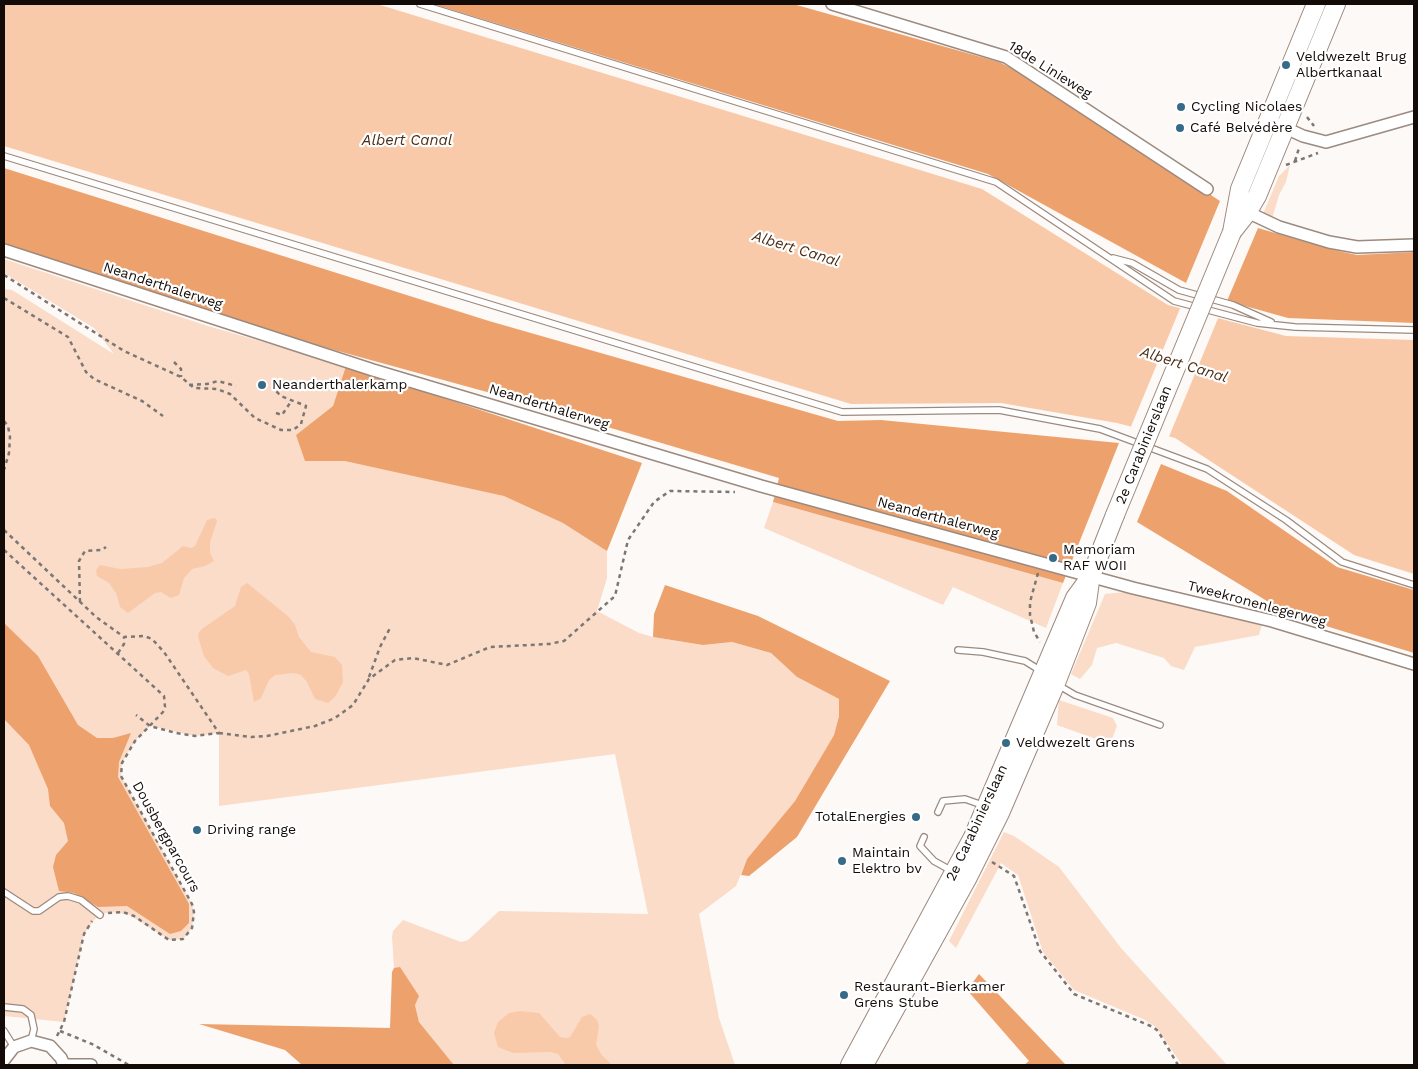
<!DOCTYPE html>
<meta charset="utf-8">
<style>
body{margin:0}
#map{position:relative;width:1418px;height:1069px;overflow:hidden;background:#fdf9f6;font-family:"Work Sans",sans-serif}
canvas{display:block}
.frame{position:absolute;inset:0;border:5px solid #120b07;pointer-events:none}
</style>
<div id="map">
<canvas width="1418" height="1069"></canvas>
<div class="frame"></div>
</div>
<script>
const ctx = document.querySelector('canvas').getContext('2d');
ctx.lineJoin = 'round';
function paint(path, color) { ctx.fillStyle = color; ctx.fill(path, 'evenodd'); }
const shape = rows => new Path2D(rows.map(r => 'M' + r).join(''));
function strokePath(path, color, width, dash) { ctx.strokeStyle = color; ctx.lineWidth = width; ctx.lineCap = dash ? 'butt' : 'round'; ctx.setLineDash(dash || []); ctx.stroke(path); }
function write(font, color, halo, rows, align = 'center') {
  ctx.font = font + ' "Work Sans",sans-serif'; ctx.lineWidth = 4.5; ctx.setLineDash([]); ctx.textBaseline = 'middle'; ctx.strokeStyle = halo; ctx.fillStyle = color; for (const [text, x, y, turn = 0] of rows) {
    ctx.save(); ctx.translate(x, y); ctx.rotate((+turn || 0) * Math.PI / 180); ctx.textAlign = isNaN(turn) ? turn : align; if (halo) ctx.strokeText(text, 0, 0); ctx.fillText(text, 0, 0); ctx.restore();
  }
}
const green = shape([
 [1290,165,1286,182,1279,195,1272,219,1263,214,1279,176],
 [4,259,208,326,346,366,333,406,296,435,574,509,607,551,607,578,597,611,639,633,653,637,703,645,732,642,771,653,797,677,839,699,839,716,834,735,795,801,747,859,736,886,699,914,719,1018,735,1065,454,1065,419,1022,415,1005,400,968,394,968,392,937,393,931,403,920,461,942,468,940,499,911,648,914,615,754,219,806,219,733,195,736,150,726,135,741,122,763,121,776,192,904,194,912,192,928,183,939,169,940,128,914,110,912,100,915,95,919,84,934,64,1022,4,1016,4,289,12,290,114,354,94,328,4,273],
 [773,502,1063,583,1046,628,953,587,943,605,764,528],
 [1126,592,1262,624,1259,635,1195,647,1184,670,1171,666,1164,658,1116,643,1097,648,1092,665,1080,679,1071,674,1105,594],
 [1059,700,1113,718,1117,726,1110,744,1057,725],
 [1004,832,1014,836,1059,867,1121,948,1227,1065,1182,1065,1156,1027,1143,1019,1074,990,1043,952,1018,875,1001,863,956,948,949,941]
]);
const forest = shape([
 [433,4,793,4,999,62,1039,82,1220,201,1186,283,988,174],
 [4,168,489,321,838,421,881,420,1119,443,1063,583,773,502,779,478,527,403,94,284,4,245],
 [1258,228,1330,249,1357,255,1414,252,1414,323,1288,318,1227,301],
 [346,366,642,463,607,551,563,523,504,496,345,461,305,461,296,435,333,406],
 [1161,464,1227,491,1337,567,1414,590,1414,653,1290,615,1137,522],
 [665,585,758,616,890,681,797,837,749,876,741,875,747,859,795,801,834,735,839,716,839,699,797,677,771,653,732,642,703,645,653,637,654,614],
 [4,623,38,656,78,725,97,738,113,738,131,733,119,762,118,777,189,904,189,923,181,931,170,934,127,906,98,907,74,893,59,891,53,867,56,855,68,841,64,823,50,806,48,789,29,745,4,719],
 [400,967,419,996,415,1005,419,1022,454,1065,302,1065,285,1050,199,1024,390,1028,392,972,394,968],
 [979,974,1066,1065,1024,1065,1029,1061,967,990]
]);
const water = shape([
 [4,4,377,4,982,189,1168,305,1286,336,1414,340,1414,574,1354,555,1175,438,1117,423,1001,403,851,404,4,146],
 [215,518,217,521,210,542,210,553,214,561,205,566,192,569,184,578,179,595,171,598,161,592,155,593,128,613,120,607,116,593,109,583,97,576,96,570,100,565,120,569,148,567,162,563,183,546,191,548,195,546,207,520],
 [247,583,289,617,295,625,299,637,311,652,335,657,342,665,343,682,335,697,328,703,315,699,307,682,301,675,294,673,275,675,269,680,261,698,254,702,249,674,246,670,228,676,213,668,204,656,199,640,198,634,202,629,235,606,241,587],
 [520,1011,539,1013,560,1037,566,1038,570,1037,582,1017,590,1014,597,1020,599,1026,596,1045,601,1054,612,1065,566,1065,558,1054,551,1052,513,1053,498,1047,494,1033,498,1022,509,1013]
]);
const pier = shape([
 [1181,306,1219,316,1168,439,1130,429]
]);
const path = shape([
 [1307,117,1314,126],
 [1295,161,1299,148],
 [1286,165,1318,153],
 [4,275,124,351,181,377,194,388,217,389,230,394,255,418,281,430,293,430,301,424,306,406,281,396,274,389,276,385,287,386],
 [4,298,68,337,86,372,94,379,142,401,163,416],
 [174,362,181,369,181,377],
 [189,385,207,384,218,381,236,386],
 [276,413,282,415,292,400],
 [4,421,8,426,10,437,9,453,4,470],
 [4,530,96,617,124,637,144,636,152,639,164,652,219,733,195,736,176,733,150,726,136,715],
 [4,550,164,696,165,707,163,712,135,741,122,763,121,776,192,904,194,912,192,928,183,939,169,940,134,916,123,912,108,913],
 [1038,573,1030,602,1030,615,1034,632,1040,642],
 [80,602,79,561,85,551,102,550,106,547],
 [118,653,124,644,124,637],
 [369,677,380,647,390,628],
 [219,733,251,737,267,736,315,726,335,718,353,705,369,679,395,660,413,658,447,665,490,647,549,644,564,641,615,596,628,540,654,502,670,491,735,492],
 [992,862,1014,876,1040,951,1074,994,1153,1027,1158,1031,1178,1065],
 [60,1031,92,1044,129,1065],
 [57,1036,64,1022,84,934,92,921]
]);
const service = shape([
 [420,4,996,182,1174,301,1257,323,1295,327,1414,330],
 [4,156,842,412,999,410,1100,429,1207,469,1286,520,1342,562,1414,585],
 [1113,258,1132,263,1179,290,1233,305,1271,322],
 [958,650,983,652,1025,661,1041,671],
 [1058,685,1075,695,1160,725],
 [938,812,943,801,965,799,985,806],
 [924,837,920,846,934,861,952,871],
 [4,892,33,911,39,911,59,897,68,896,81,900,100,915],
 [4,1007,23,1009,31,1015,34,1029,31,1041],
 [4,1031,14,1047]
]);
const minor = shape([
 [832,4,1006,57,1207,189],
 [1268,120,1303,136,1326,142,1414,117],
 [1243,210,1279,227,1329,242,1357,247,1414,245],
 [4,250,373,370,761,486,1133,588,1272,621,1414,664],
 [4,1060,14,1047,31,1041,50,1046,61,1058,64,1065],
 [68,1065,91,1065]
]);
const primary = shape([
 [1232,232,1247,213,1257,196,1336,4],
 [1232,232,1240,189,1316,4],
 [850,1065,973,837,1075,598,1091,576,1115,515],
 [864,1065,967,879,1000,813,1056,683,1087,603,1090,581]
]);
const primaryBridge = shape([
 [1115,515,1232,232]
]);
const markers = [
 [1286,65,5,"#366a87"],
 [1181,107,5,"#366a87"],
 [1180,128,5,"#366a87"],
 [262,385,5,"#366a87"],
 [1053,558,5,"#366a87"],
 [1006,743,5,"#366a87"],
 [916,817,5,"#366a87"],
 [197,830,5,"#366a87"],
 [842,861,5,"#366a87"],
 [844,995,5,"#366a87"]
];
const poiNames = [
 ["Veldwezelt Brug",1296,57],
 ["Albertkanaal",1296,73],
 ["Cycling Nicolaes",1191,107],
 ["Café Belvédère",1190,128],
 ["Neanderthalerkamp",272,385],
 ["Memoriam",1063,550],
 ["RAF WOII",1063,566],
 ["Veldwezelt Grens",1016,743],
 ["TotalEnergies",906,817,"right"],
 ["Driving range",207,830],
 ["Maintain",852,853],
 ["Elektro bv",852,869],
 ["Restaurant-Bierkamer",854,987],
 ["Grens Stube",854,1003]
];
const streetNames = [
 ["18de Linieweg",1050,70,32],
 ["Neanderthalerweg",163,286,18],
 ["Neanderthalerweg",549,407,17],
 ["2e Carabinierslaan",1144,445,-68],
 ["Neanderthalerweg",938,518,15],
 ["Tweekronenlegerweg",1257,604,15],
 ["2e Carabinierslaan",977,823,-65],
 ["Dousbergparcours",166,837,61]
];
const waterNames = [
 ["Albert Canal",407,141],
 ["Albert Canal",796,249,17],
 ["Albert Canal",1184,365,17]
];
paint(green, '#fadcc9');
paint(forest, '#eda26d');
paint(water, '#f8caaa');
paint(pier, '#fdf9f6');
strokePath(service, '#9c8a7f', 8);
strokePath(minor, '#9c8a7f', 14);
strokePath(primary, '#9c8a7f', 20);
strokePath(path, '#7d7774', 2.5, [4, 4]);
strokePath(service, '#fff', 5.5);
strokePath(minor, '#fff', 11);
strokePath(primary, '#fff', 18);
strokePath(primaryBridge, '#9c8a7f', 20, []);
strokePath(primaryBridge, '#fff', 18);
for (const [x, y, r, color] of markers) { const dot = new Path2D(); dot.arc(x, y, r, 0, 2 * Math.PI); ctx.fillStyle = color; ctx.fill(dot); strokePath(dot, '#fff', 2); }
write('14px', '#120b07', '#fff', poiNames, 'left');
write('14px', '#120b07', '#fff', streetNames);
write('italic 15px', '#4c2d16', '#fff', waterNames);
</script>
